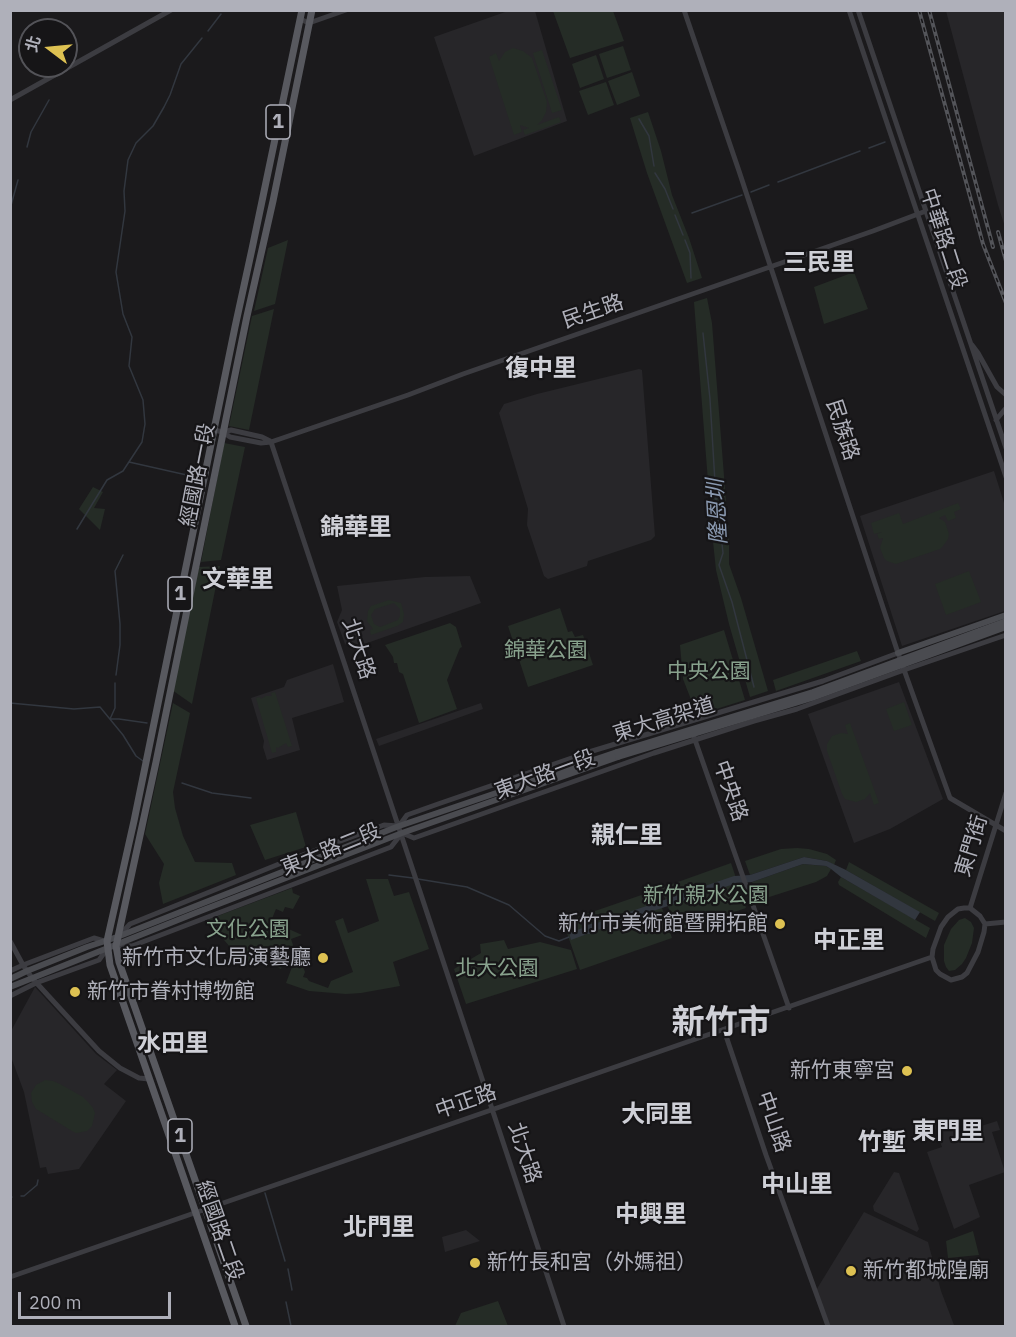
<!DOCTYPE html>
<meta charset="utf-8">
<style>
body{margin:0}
#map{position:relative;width:1016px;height:1337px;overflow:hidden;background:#1b1a1c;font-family:"IBM Plex Sans","Noto Sans TC",sans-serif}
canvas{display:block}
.frame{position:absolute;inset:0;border:12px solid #afb0ba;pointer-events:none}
.north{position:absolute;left:18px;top:18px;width:60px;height:60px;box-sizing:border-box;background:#161517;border:2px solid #535358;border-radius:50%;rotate:286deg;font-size:16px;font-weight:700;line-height:24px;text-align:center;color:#afb0ba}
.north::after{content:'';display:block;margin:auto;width:21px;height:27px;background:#ddc152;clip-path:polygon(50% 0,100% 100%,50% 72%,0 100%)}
.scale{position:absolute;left:18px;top:1292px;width:153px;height:27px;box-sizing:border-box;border:3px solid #afb0ba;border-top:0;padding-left:8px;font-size:18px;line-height:21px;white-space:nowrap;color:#afb0ba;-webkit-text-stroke:4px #161517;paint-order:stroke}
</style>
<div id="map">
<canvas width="1016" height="1337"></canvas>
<div class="frame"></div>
<div class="north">北</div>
<div class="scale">200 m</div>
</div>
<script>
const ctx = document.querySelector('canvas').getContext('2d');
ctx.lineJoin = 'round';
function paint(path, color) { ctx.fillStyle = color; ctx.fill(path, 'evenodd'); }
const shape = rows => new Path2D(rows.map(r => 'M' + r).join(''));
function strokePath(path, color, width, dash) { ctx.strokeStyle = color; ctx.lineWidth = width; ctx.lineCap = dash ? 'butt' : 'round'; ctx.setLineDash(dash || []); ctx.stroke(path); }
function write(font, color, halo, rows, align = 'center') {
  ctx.font = font + ' "IBM Plex Sans","Noto Sans TC",sans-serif'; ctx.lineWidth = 4.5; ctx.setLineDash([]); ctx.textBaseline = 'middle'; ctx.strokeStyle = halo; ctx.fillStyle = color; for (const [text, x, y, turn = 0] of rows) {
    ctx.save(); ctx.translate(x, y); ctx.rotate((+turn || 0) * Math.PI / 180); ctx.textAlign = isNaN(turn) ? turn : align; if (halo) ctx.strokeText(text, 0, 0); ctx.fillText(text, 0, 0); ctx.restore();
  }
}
const built = shape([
 [508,11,535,11,567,121,474,156,434,37],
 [946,11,1005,11,1005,227,998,205],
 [639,369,642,370,655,536,651,540,588,561,587,566,548,579,544,576,527,525,528,509,499,413,504,404,537,394],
 [994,471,1005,506,1005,611,902,646,860,516],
 [470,576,481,603,353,648,345,644,337,622,342,610,337,586,425,577],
 [333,664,344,702,292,718,300,750,267,760,263,747,264,741,251,698,284,687,287,680],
 [899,682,943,799,890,829,854,843,808,714],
 [481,703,483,709,379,746,376,739],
 [35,987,96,1054,117,1070,104,1084,126,1101,79,1169,48,1174,46,1167,40,1168,24,1092,11,1057,11,1031],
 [954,1119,959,1133,997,1121,1000,1130,992,1132,1005,1172,969,1185,980,1217,954,1229,927,1152,942,1147,934,1126],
 [894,1172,899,1173,919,1229,917,1232,874,1211,873,1206],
 [864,1212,928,1242,941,1291,954,1325,951,1326,828,1326,815,1292],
 [466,1230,480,1241,445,1252,442,1237]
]);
const green = shape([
 [553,11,613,11,624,41,570,58],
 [623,46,631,70,607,78,599,54],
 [513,48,523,51,532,58,547,102,546,112,542,120,537,125,559,117,561,122,525,135,523,130,529,128,520,125,522,132,514,135,489,57,496,53,499,61,505,52],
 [542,50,562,110,552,113,533,53],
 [596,55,604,79,580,88,572,64],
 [632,72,640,96,617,105,608,81],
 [606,82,614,105,588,115,579,91],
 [648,112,661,151,672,195,689,238,702,278,687,283,647,173,630,118],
 [288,240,275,304,254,311,268,248],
 [854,272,868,309,824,324,814,287],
 [707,298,712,323,727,514,711,520,694,302],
 [274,309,249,430,229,426,252,316],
 [224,443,245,447,221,560,201,562],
 [93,487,103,492,94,508,105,509,100,530,79,509],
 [958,503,961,509,954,512,956,518,948,521,945,515,939,518,945,522,949,534,948,539,943,546,940,549,896,564,887,561,884,558,880,548,883,538,879,539,877,534,882,532,874,534,871,523,899,513,903,524],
 [729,525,729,564,741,598,768,691,750,697,729,624,716,570,712,532],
 [220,566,192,704,172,690,199,567],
 [969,571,981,602,946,615,935,584],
 [389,600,401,603,404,614,403,622,397,626,371,635,370,630,373,629,367,621,368,611,371,606],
 [394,603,400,609,400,616,398,620,380,627,374,624,371,615,375,609],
 [560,608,568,632,572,631,575,637,583,635,593,665,528,687,508,626],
 [450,623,456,627,462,647,460,648,447,680,457,709,419,723,403,674,399,672,397,663,394,663,393,657,385,645],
 [724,630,745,700,697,715,683,679,680,645],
 [857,651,861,661,776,691,773,680],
 [275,692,292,746,288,747,286,743,278,748,276,747,276,752,272,753,256,698,260,697,261,699,266,696,272,696,271,693],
 [904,702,912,725,894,731,886,709],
 [173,703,190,713,173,792,175,808,183,836,195,862,232,863,236,875,163,904,159,883,164,864,145,834],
 [850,723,879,803,874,805,870,793,865,799,856,802,845,799,842,794,827,751,827,744,832,736,841,733,848,734,845,725],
 [296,812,306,847,265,860,250,825],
 [797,848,809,849,827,854,836,860,834,865,827,861,804,857,750,875,745,861,781,849],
 [849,862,939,913,935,921,846,870],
 [731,863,746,908,677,931,661,888],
 [803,864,826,866,831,869,827,876,816,882,760,900,752,882],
 [841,877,930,928,926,938,839,885,838,882],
 [366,879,388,879,394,896,409,892,429,949,393,962,400,986,361,993,346,994,309,991,286,983,295,959,290,945,281,969,253,956,250,963,230,947,207,920,292,888,293,893,300,896,293,909,285,907,283,912,276,909,271,921,302,935,291,939,298,960,300,959,305,972,303,977,307,978,309,981,328,988,331,981,353,972,335,921,343,918,348,933,379,921],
 [656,890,672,938,580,970,563,922],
 [965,918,971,922,974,928,972,943,966,958,962,964,955,970,949,971,946,967,944,961,944,945,951,929,959,920],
 [504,940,508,949,540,942,571,950,577,969,466,1004,454,969,481,953,480,944],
 [45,1080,53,1081,60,1084,83,1097,89,1103,93,1108,95,1113,92,1126,87,1131,76,1133,72,1131,36,1109,32,1102,31,1093,36,1085],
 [973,1231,979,1255,948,1258,946,1241],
 [498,1301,508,1326,455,1326,461,1313]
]);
const water = shape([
 [804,857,827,861,846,870,920,912,915,920,841,877,831,869,826,866,803,864,752,882,737,883,635,917,595,931,592,934,587,934,571,940,569,933,585,927,589,924,594,924,734,876,750,875]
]);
const stream = shape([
 [208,31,221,14],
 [639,119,649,136,654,166],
 [27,147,31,132,49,100],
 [869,148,885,142],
 [655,173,665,189,673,209],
 [778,182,860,151],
 [751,192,769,185],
 [10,209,18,180],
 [692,213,742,195],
 [675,215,683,235],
 [685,240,690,253,691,278],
 [703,333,710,399,717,516,721,534,723,553,719,565,732,602,754,687],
 [129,462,200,478],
 [77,529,107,480,123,471,142,442,145,424,143,400,129,366,132,337,123,314,116,272,125,211,124,191,128,160,136,143,153,126,164,107,170,95,181,64,202,38],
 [116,675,120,645,120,624,115,571,123,555],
 [115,683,115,708,110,719,119,719,147,723],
 [10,703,74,709,100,707,123,735,136,756,143,761],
 [182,783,212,793,251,798],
 [389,875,413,878],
 [418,879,467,887,509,905,545,936,559,941,569,937],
 [265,1193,285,1261],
 [21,1196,24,1196,37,1185,38,1180],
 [10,1198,12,1197],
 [288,1269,292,1290],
 [286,1302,291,1326]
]);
const tertiary = shape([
 [684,10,739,171,898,653,950,798,1006,831],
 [849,10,1006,477],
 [858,10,1006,448],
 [300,19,309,23,346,10],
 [10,100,171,10],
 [972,345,978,353,997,387,1006,395],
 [996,420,1006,408],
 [214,430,223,432,230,437,261,443,271,442,408,395,463,374,873,231,926,211],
 [224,432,231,430,262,437,270,441],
 [271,442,564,1326],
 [694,737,789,1008],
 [399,826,407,815,438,804,589,752,823,681,898,653],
 [402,833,414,838,654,753,754,721,797,709,904,670,1006,635],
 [964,908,970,908,980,916,985,924,984,932,978,952,967,973,962,977,951,980,940,974,936,970,932,957,933,949,941,927,948,917,958,909,964,908],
 [970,908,1006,793],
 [985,924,1006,922],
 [119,936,130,924,289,860,384,825,398,826],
 [10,941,23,965,32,978,99,1051,120,1068,139,1078,149,1079],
 [116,946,132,946,391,847,402,833],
 [10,971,23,965,94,938,104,941],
 [10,996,36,983,99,960,107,949],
 [724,1030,766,1155,828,1326],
 [10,1277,932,957]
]);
const secondary = shape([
 [898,653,1006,615],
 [10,979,27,971,87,947,117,937,399,826,617,752],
 [10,987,198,912,402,833,618,757]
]);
const primary = shape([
 [235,1326,110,965,107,941,134,821,235,327,252,249,302,10],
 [246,1326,119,962,116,946,156,762,247,316,273,201,312,10]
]);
const rail = shape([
 [919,10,983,244,1006,303],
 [929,10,993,247],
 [998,232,1006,261]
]);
const secondaryBridge = shape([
 [617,752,813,692,1006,621],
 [618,757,812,698,1006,627]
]);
const markers = [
 [780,924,6,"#ddc152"],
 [323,958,6,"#ddc152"],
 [75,992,6,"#ddc152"],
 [907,1071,6,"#ddc152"],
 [475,1263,6,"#ddc152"],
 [851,1271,6,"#ddc152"]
];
const shields = [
 [278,122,24],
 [180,594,24],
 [180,1136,24]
];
const shieldNames = [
 ["1",278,122],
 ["1",180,594],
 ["1",180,1136]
];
const streetNames = [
 ["中華路二段",943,239,72],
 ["民生路",593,312,-19],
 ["民族路",842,430,72],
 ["經國路一段",198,475,-79],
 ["北大路",358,649,72],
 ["東大高架道",664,720,-17],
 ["東大路一段",545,775,-20],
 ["中央路",730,791,71],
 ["東門街",972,846,-73],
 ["東大路二段",331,850,-22],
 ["中正路",466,1102,-19],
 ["中山路",773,1122,71],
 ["北大路",524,1153,72],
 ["經國路二段",219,1231,71]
];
const parkNames = [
 ["錦華公園",546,651],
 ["中央公園",709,672],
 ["新竹親水公園",706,896],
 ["文化公園",248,930],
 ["北大公園",497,969]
];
const poiNames = [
 ["新竹市美術館暨開拓館",768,924],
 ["新竹市文化局演藝廳",311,958],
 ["新竹市眷村博物館",87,992,"left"],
 ["新竹東寧宮",895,1071],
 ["新竹長和宮（外媽祖）",487,1263,"left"],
 ["新竹都城隍廟",863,1271,"left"]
];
const waterNames = [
 ["隆恩圳",718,512,-93]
];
const quarterNames = [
 ["三民里",819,263],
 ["復中里",541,369],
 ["錦華里",356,528],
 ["文華里",238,580],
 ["親仁里",627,836],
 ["中正里",849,941],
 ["水田里",173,1044],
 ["大同里",657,1115],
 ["東門里",948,1132],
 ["竹塹",882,1143],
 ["中山里",797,1185],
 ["中興里",651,1215],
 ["北門里",379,1228]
];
const townNames = [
 ["新竹市",721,1023]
];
paint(built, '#272629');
paint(green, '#252c26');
paint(water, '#32373f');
strokePath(stream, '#32373f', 1.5);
strokePath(tertiary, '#3c3c41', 5);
strokePath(secondary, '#4a4b50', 6);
strokePath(primary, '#58595f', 7);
strokePath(rail, '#535459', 4);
strokePath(rail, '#161517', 1.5, [4.5]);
strokePath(secondaryBridge, '#4a4b50', 6);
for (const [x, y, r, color] of markers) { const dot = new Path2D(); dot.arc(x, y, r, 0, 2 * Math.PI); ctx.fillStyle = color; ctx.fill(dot); strokePath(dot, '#161517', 2); }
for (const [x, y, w] of shields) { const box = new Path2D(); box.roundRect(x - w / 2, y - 17, w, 34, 4.5); ctx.fillStyle = '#161517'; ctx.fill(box); strokePath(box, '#afb0ba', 1.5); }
write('bold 20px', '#afb0ba', null, shieldNames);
write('21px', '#afb0ba', '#161517', streetNames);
write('21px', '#88a28d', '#161517', parkNames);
write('21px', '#afb0ba', '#161517', poiNames, 'right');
write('italic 22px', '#8a99b0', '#161517', waterNames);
write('bold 24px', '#cfd0d7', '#161517', quarterNames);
write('bold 33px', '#cfd0d7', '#161517', townNames);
</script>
